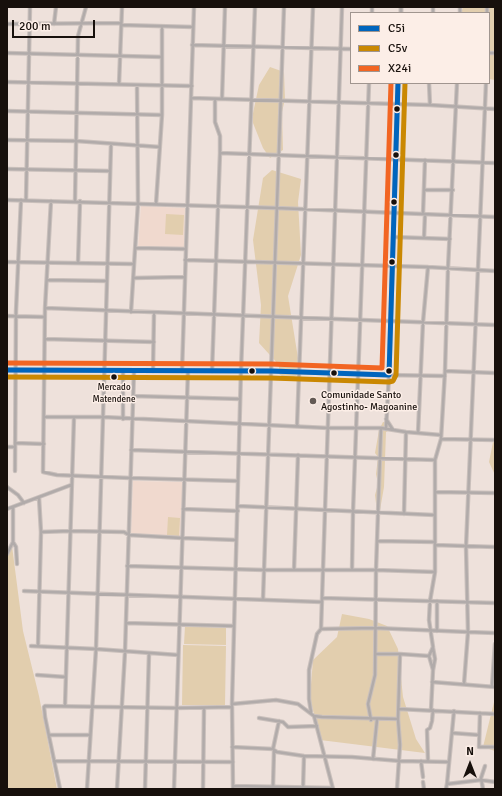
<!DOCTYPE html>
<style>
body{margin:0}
#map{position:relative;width:502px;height:796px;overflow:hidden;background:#eee1db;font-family:Signika,sans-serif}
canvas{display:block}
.frame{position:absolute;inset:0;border:8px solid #17100c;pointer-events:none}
.legend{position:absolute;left:350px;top:12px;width:140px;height:72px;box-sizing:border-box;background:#fceee7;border:1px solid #a0958f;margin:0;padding:5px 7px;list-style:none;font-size:12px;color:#17100c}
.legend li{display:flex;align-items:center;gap:8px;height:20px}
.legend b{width:20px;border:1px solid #a0958f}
.north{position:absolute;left:450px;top:744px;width:40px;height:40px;-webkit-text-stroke:3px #fceee7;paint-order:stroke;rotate:0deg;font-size:11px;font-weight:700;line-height:16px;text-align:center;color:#17100c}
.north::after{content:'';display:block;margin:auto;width:14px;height:18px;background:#17100c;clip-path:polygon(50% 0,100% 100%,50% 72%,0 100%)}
.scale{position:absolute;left:12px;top:20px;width:83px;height:18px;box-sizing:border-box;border:2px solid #17100c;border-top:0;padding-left:5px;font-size:12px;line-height:14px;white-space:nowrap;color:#17100c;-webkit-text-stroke:3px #fceee7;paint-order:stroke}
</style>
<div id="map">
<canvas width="502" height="796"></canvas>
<div class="frame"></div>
<ul class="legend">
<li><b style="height:5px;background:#0065bd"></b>C5i</li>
<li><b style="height:5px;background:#ca8802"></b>C5v</li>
<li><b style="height:5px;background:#f26522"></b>X24i</li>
</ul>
<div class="north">N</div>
<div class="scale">200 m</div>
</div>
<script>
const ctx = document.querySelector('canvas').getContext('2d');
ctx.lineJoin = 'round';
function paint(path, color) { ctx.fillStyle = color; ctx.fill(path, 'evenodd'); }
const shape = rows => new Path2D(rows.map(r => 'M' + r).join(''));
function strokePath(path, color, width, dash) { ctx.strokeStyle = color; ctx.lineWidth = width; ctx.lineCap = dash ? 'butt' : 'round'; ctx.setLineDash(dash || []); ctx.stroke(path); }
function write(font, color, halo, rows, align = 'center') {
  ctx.font = font + ' Signika,sans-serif'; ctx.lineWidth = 3; ctx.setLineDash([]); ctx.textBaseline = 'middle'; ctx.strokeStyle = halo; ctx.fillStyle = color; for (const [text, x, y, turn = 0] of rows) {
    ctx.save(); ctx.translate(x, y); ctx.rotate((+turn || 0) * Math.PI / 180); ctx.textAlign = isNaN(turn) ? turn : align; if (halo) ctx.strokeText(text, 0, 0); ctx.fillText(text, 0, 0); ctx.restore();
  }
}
const built = shape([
 [141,206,185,208,184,248,138,248],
 [133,481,183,482,180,537,131,534]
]);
const green = shape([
 [463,7,495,7,495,80,489,79,489,13,461,13],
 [270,67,284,72,285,99,282,112,283,150,270,158,263,148,253,123,253,113,259,85],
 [272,170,301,179,298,202,301,255,288,296,298,358,297,375,289,381,279,374,279,365,259,343,261,305,253,240,263,178],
 [166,214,184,215,183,235,165,234],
 [383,422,391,423,392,429,386,432,384,487,380,510,377,512,375,495,378,484,376,474,378,457,375,453,379,430],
 [493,442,495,443,495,475,489,462],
 [168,517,180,518,179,536,167,535],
 [12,546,23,631,39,696,57,789,7,789,7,556],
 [342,614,369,619,387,626,398,649,403,697,416,739,425,753,320,740,310,697,313,660,337,637],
 [185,626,226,628,226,645,184,644],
 [183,645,226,646,225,705,182,705],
 [495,698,495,751,483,747]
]);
const minor = shape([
 [342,7,321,629,375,628,468,632,466,547,486,83],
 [433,7,433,13],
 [487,7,487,13],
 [372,13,372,7],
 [460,13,460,7],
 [7,24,121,23],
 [54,24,56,7],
 [121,25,193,27],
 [192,45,351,49],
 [7,53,162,57],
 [489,53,495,53],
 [7,82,192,86],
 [429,83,430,105],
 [119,84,122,7],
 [191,98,430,105,495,109],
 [222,99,225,7],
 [7,111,162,115],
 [7,140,76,141,160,147],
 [111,145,103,417,328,428,381,428,406,432,441,435],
 [220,153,495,163],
 [7,169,109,171],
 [424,190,453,190],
 [7,200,276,208,495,217],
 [26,200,30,7],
 [51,201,45,308,43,472,57,475,130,478,238,481],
 [75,201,78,36,86,7],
 [156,204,162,115,162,27],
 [423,214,425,160],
 [393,237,450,239],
 [424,238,425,214],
 [136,248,185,249],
 [185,260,428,267,495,271],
 [7,262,134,264],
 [78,263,80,201],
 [134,278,184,277],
 [47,280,107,281],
 [45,308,495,325],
 [131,312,138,203,137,85],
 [7,316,45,317],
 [45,339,154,342],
 [123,371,123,419],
 [153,371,154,313],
 [182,371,194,7],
 [212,371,220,153,220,136,215,122,215,99],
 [445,371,495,373],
 [133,396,240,399],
 [44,417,103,417,96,649,178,655],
 [386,419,393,430],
 [297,426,313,7],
 [386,429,389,375,445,376],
 [418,433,423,322,428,267],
 [441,439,495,440],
 [15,443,44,444],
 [7,447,15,447],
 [131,450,435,460],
 [15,471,16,311,21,200],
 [7,487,18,495,24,503],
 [435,492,495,493],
 [238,506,434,515],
 [13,507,13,542,16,547,17,564],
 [7,509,71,485],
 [183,509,238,511],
 [404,514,406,432],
 [41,532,70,531,124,532,129,535,182,538,236,540],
 [377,541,435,542],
 [435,545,495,547],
 [7,554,13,542],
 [127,566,264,570,376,570,435,572],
 [294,570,298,455],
 [352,570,353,512,369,83],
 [24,591,321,602],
 [322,598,495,603],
 [263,599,284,7],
 [437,601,437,631],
 [126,623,234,626],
 [31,646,96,649,87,789],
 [38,646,41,532,39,498],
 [376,654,400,654],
 [433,670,435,659,433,648],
 [37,675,66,677],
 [432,682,495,687],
 [464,684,468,632,495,633],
 [492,686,495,644],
 [232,704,276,700,298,704,314,716,322,717,398,719],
 [65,706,74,417],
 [399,709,495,714],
 [431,710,433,670,429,656,433,647,429,620,430,601,435,572,435,460,441,439,445,371,448,268,457,83],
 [454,711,447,784,481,780,495,782],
 [311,712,309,699,309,670,317,634,321,629],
 [480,713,479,747,495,747],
 [314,716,333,789],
 [259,718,283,722,288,727,317,726],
 [371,720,368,704,375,675,376,570,381,428],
 [452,733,479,735],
 [49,735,89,735],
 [232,747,273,749,277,752,304,756,352,757,400,761,449,762],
 [273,749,279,721],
 [373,759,377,720],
 [54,761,233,762],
 [421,761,423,777],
 [428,761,427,730,430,728,432,721,433,710],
 [423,782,424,789],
 [233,786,333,788],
 [273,786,274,751],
 [60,789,45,717,44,707,45,706,176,708,232,707],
 [117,789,125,652,134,371],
 [145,789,149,654],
 [174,789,188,371],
 [203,789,204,708],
 [233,789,232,704,241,370,255,7],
 [303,789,304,756],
 [397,789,400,745,398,719,400,654,429,656],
 [446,789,447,784],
 [483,789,481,778,485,766]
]);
const tertiary = shape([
 [401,13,401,7],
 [7,370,271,371,389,375,398,83]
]);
const bus1 = shape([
 [7,370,271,371,389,375,398,83]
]);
const bus2 = shape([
 [7,377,271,378,389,382,393,381,396,375,405,83]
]);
const bus3 = shape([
 [7,363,271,364,382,368,391,83]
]);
const markers = [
 [397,109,3.5,"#17100c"],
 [396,155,3.5,"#17100c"],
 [394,202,3.5,"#17100c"],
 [392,262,3.5,"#17100c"],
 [252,371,3.5,"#17100c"],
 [389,371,3.5,"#17100c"],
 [334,373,3.5,"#17100c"],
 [114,377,3.5,"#17100c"],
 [313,401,4,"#625954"]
];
const busNames = [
 ["Mercado",114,388],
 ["Matendene",114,400]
];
const poiNames = [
 ["Comunidade Santo",321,395],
 ["Agostinho- Magoanine",321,407]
];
paint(built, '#f0d9ce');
paint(green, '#e2ceae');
strokePath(minor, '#cac0bc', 4.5);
strokePath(tertiary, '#cac0bc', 5);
strokePath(minor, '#b1abaa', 2.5);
strokePath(tertiary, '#b1abaa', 3);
strokePath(bus1, '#0065bd', 5);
strokePath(bus2, '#ca8802', 5);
strokePath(bus3, '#f26522', 5);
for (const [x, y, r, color] of markers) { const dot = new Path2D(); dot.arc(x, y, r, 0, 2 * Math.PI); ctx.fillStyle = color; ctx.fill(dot); strokePath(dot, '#fceee7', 1.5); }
write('9px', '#17100c', '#fceee7', busNames);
write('10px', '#17100c', '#fceee7', poiNames, 'left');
</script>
